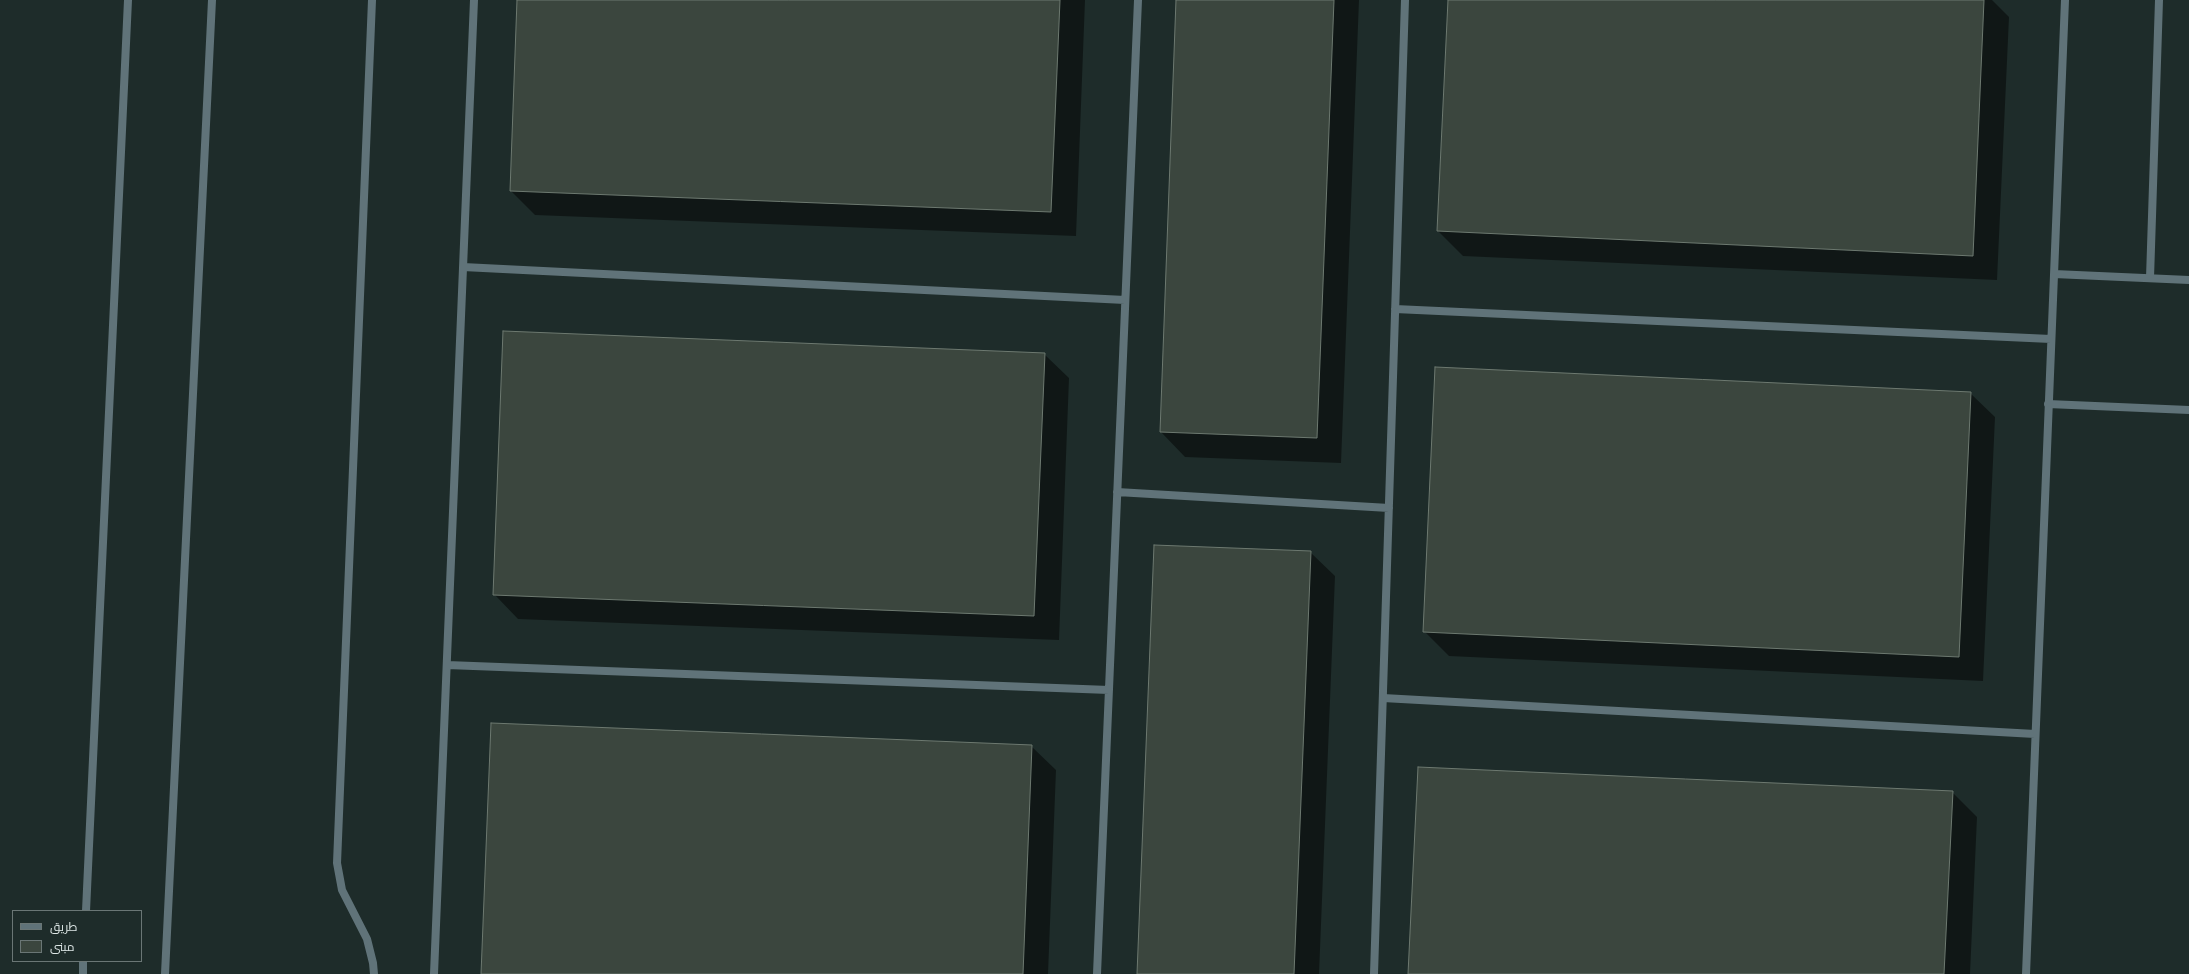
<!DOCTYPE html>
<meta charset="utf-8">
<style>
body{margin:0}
#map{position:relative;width:2189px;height:974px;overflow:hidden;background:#1e2c2a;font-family:"Work Sans",Cairo,sans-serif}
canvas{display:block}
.legend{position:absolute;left:12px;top:910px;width:130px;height:52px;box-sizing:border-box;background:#1e2c2a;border:1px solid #6a7675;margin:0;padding:5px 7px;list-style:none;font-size:12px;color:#dde6e5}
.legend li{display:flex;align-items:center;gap:8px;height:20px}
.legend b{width:20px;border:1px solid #6a7675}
</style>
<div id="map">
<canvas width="2189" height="974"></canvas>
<ul class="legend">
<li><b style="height:5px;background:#607379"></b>طريق</li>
<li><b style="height:11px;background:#3b463e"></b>مبنى</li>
</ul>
</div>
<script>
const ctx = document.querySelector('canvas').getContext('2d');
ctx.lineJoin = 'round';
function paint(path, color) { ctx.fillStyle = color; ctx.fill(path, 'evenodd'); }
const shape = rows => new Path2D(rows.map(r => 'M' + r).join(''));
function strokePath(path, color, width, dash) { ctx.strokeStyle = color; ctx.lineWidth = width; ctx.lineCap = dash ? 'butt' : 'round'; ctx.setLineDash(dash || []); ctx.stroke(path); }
const shadow = shape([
 [518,0,1085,0,1076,236,535,215,511,191],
 [1177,0,1359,0,1341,463,1185,457,1161,432],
 [1449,0,1992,0,2009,17,1997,280,1463,256,1438,231],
 [1044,354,1069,378,1059,640,518,619,494,594],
 [1970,393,1995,417,1983,681,1449,656,1424,631],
 [1310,552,1335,576,1319,974,1138,974],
 [1031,746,1056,770,1048,974,482,974],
 [1952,792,1977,817,1970,974,1409,974]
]);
const building = shape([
 [517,0,1060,0,1051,212,510,191,517,0],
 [1176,0,1334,0,1317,438,1160,432,1176,0],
 [1448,0,1984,0,1973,256,1437,231,1448,0],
 [503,331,1045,353,1034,616,493,595,503,331],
 [1435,367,1971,392,1959,657,1423,632,1435,367],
 [1154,545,1311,551,1294,974,1137,974,1154,545],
 [491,723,1032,745,1023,974,481,974,491,723],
 [1418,767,1953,791,1944,974,1408,974,1418,767]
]);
const service = shape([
 [463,267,1125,300],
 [2054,274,2189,280],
 [2150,278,2159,0],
 [1395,309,2051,339],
 [2048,404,2189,410],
 [1117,492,1389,508],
 [447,665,1109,690],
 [1383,698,2035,734],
 [434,974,474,0],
 [1097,974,1138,0],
 [1374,974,1405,0],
 [2026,974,2065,0]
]);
const minor = shape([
 [372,0,337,863,342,890,367,939,373,963,374,974],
 [86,911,128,0],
 [83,974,83,961],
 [165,974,212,0]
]);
paint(shadow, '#0007');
paint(building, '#3b463e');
strokePath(building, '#6d7970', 1);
strokePath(service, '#607379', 8);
strokePath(minor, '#607379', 8);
</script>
